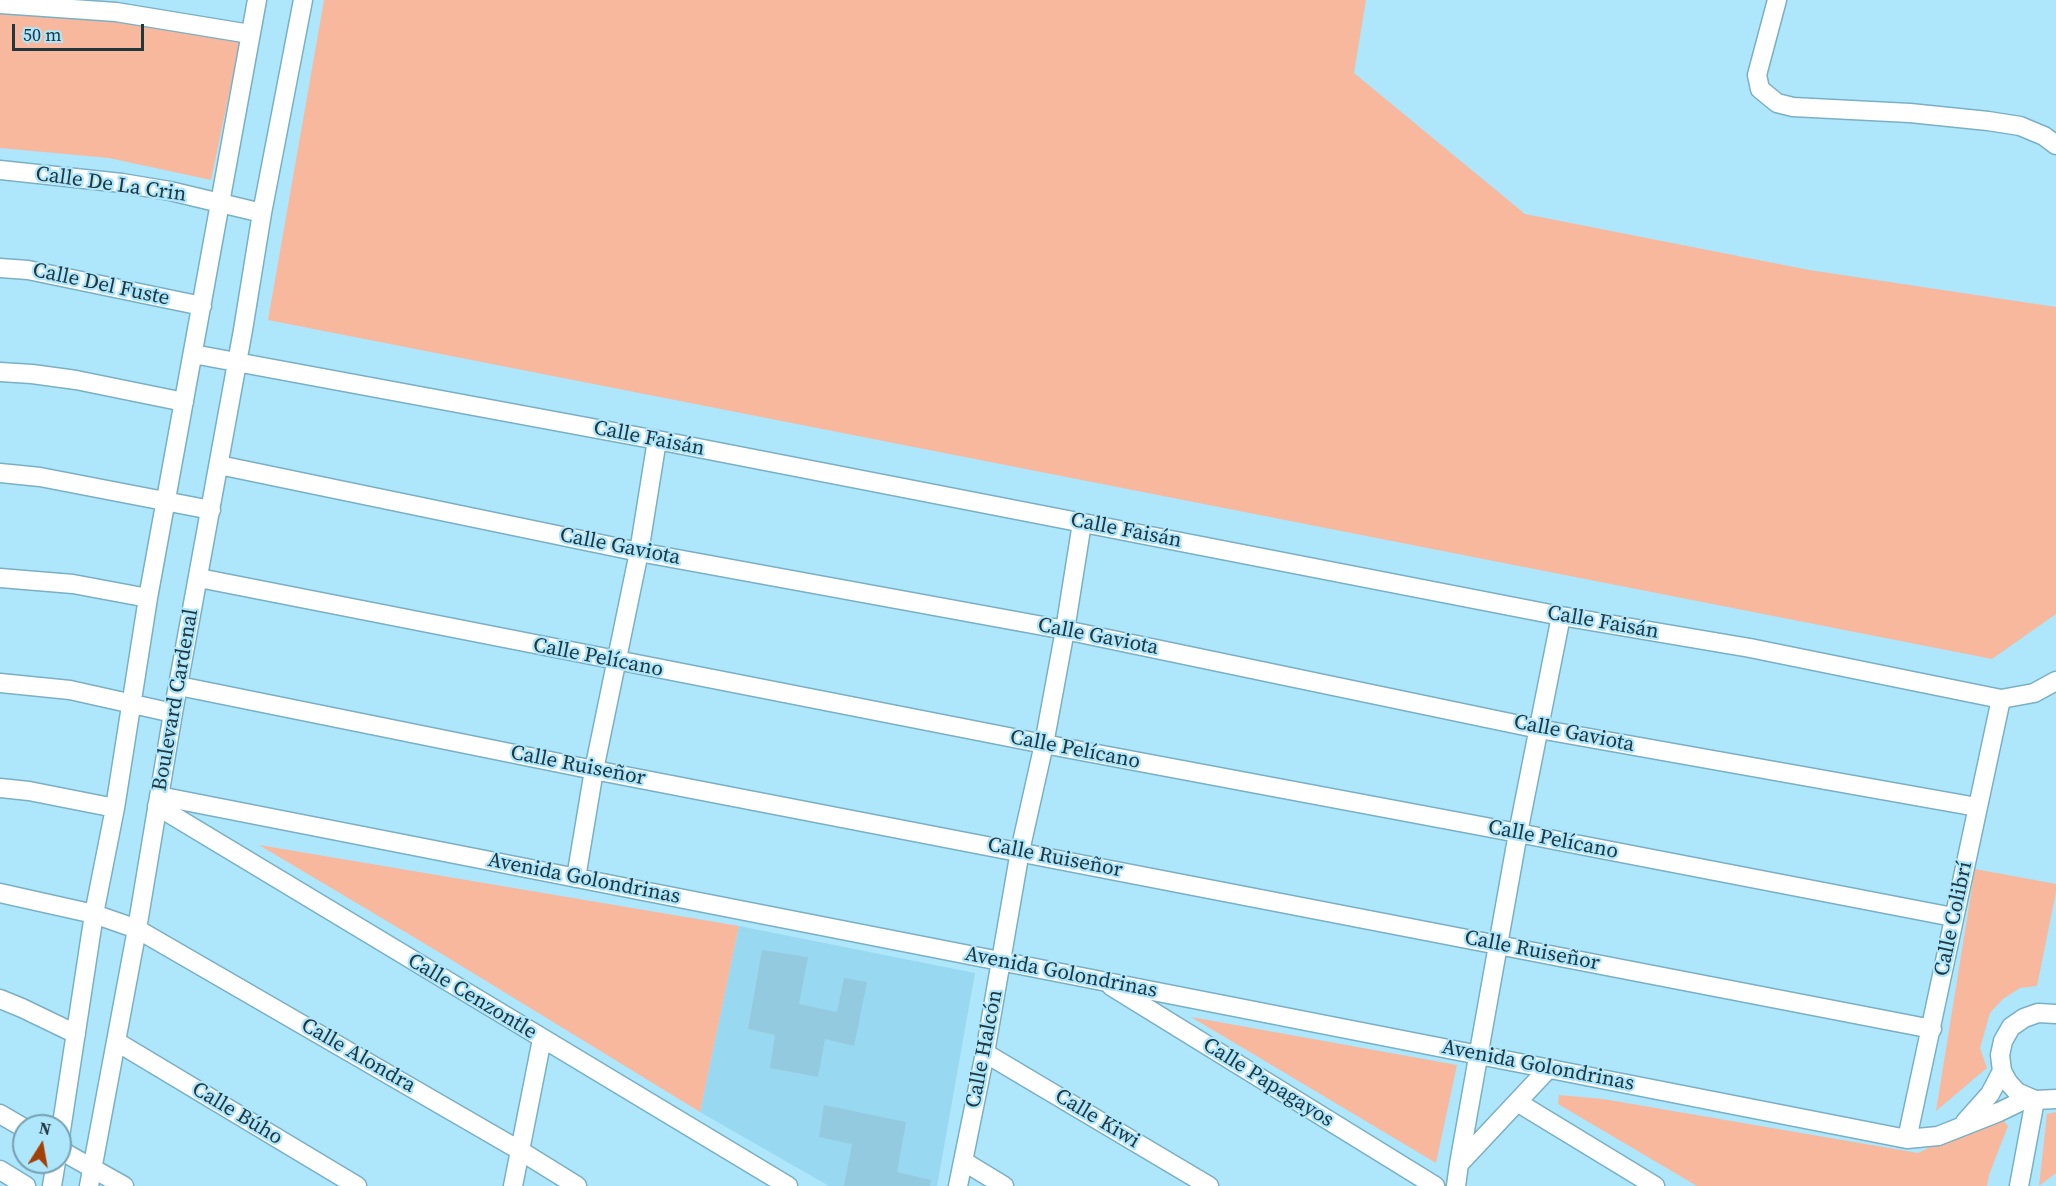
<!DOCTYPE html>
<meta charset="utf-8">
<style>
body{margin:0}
#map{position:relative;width:2056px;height:1186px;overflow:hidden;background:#aee6fb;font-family:"Source Serif 4",serif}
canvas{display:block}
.north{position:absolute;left:12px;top:1114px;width:60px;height:60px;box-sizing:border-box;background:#aee6fb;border:2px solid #75a0b0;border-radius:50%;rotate:11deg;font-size:16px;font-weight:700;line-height:24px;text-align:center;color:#20373f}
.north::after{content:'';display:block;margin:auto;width:21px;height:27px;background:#a34006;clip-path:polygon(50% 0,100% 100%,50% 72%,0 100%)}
.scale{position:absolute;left:12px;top:24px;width:132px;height:27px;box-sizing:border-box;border:3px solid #20373f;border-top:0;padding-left:8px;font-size:18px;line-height:21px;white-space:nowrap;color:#20373f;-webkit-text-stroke:4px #aee6fb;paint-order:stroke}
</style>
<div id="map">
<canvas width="2056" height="1186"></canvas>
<div class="north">N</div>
<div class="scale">50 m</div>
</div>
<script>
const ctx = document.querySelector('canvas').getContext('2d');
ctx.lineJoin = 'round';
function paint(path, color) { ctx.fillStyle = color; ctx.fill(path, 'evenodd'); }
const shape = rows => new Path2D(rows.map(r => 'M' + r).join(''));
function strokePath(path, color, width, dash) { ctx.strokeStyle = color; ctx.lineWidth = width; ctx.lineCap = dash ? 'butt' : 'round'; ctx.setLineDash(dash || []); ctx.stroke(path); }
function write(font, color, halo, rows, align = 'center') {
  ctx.font = font + ' "Source Serif 4",serif'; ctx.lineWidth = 4.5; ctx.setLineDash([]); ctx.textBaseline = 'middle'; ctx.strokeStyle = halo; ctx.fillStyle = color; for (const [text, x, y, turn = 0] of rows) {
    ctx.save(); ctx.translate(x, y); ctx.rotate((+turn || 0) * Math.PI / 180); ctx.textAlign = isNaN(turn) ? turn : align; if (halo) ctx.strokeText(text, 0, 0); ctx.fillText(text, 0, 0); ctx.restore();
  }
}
const built = shape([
 [739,926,975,973,937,1186,829,1186,700,1112]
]);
const green = shape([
 [324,0,1366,0,1354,73,1525,214,1809,270,2056,307,2056,614,1992,659,268,320],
 [0,10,98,17,240,42,211,180,109,158,0,148],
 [259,845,739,926,700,1112,437,951],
 [1975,869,2056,884,2056,892,2037,986,2020,988,2003,999,1990,1013,1980,1048,1987,1068,1936,1111],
 [1191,1017,1457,1065,1436,1163],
 [1559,1095,1603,1099,1918,1153,1952,1136,2002,1119,2008,1126,1989,1175,1987,1186,1697,1186,1558,1104],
 [2056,1112,2056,1173,2039,1186,2047,1114]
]);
const building = shape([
 [762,950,808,957,799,1004,837,1012,844,978,867,982,854,1046,825,1039,818,1077,770,1068,775,1035,748,1029],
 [824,1105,906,1122,897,1172,931,1180,930,1186,844,1186,852,1144,819,1137]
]);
const minor = shape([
 [1777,0,1757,75,1760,89,1777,103,1793,107,1910,113,1988,121,2020,126,2044,136,2056,145],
 [0,4,116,12,250,34],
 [0,170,122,183,170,191,262,213],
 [0,268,28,270,202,306],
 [193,354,657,440,1561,616,1750,648,2001,699,2034,693,2056,681],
 [0,372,32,374,76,380,184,402],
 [219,465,639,552,1065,630,1539,729,1977,807],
 [0,473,40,477,211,510],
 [0,578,73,584,148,598],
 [199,578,1044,744,1518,833,1953,917],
 [0,683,70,690,173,713],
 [179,686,594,770,1932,1029],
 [0,788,29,791,115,808],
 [159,796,1907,1139,1938,1136,1999,1112,2028,1098],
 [157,806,788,1186],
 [576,878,594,770,639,552,657,440],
 [0,893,94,914,137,929,519,1150,577,1186],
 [1111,986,1435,1186],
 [0,999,22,1008,76,1034],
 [2056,1014,2038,1013,2024,1018,2011,1027,2003,1041,2000,1055,2002,1071,2008,1082,2017,1092,2035,1100,2056,1099],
 [117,1042,357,1186],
 [985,1053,1209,1186],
 [1517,1102,1655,1186],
 [0,1114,24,1128],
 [1965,1122,1990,1094,2002,1071],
 [60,1137,94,914,115,808,148,598,257,0],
 [1907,1139,2001,699],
 [60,1150,124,1186],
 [963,1161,1004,1186],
 [1459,1164,1518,833,1561,616],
 [0,1170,26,1186],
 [52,1186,56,1162],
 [89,1186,137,929,173,713,243,330,262,213,303,0],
 [513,1186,542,1039],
 [958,1186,985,1053,1020,851,1044,744,1065,630,1082,523],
 [1456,1186,1459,1164,1549,1068],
 [2019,1186,2035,1100]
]);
const streetNames = [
 ["Calle De La Crin",111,185,8],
 ["Calle Del Fuste",101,285,12],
 ["Calle Faisán",649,439,11],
 ["Calle Faisán",1126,531,11],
 ["Calle Gaviota",620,547,11],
 ["Calle Faisán",1603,623,10],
 ["Calle Gaviota",1098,637,11],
 ["Calle Pelícano",598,658,11],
 ["Boulevard Cardenal",176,700,-80],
 ["Calle Gaviota",1574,734,11],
 ["Calle Pelícano",1075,750,11],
 ["Calle Ruiseñor",578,766,11],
 ["Calle Pelícano",1553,840,11],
 ["Calle Ruiseñor",1055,858,11],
 ["Avenida Golondrinas",584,879,11],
 ["Calle Colibrí",1954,919,-78],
 ["Calle Ruiseñor",1532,951,11],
 ["Avenida Golondrinas",1061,973,11],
 ["Calle Cenzontle",472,997,31],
 ["Calle Halcón",985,1049,-79],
 ["Calle Alondra",358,1056,30],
 ["Avenida Golondrinas",1538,1066,11],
 ["Calle Papagayos",1268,1083,32],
 ["Calle Búho",237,1114,31],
 ["Calle Kiwi",1097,1119,31]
];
paint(built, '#99d8f1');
paint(green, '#f8b89e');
paint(building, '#93cadf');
strokePath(minor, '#7ab0c4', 21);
strokePath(minor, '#fff', 18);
write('21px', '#20373f', '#aee6fb', streetNames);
</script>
